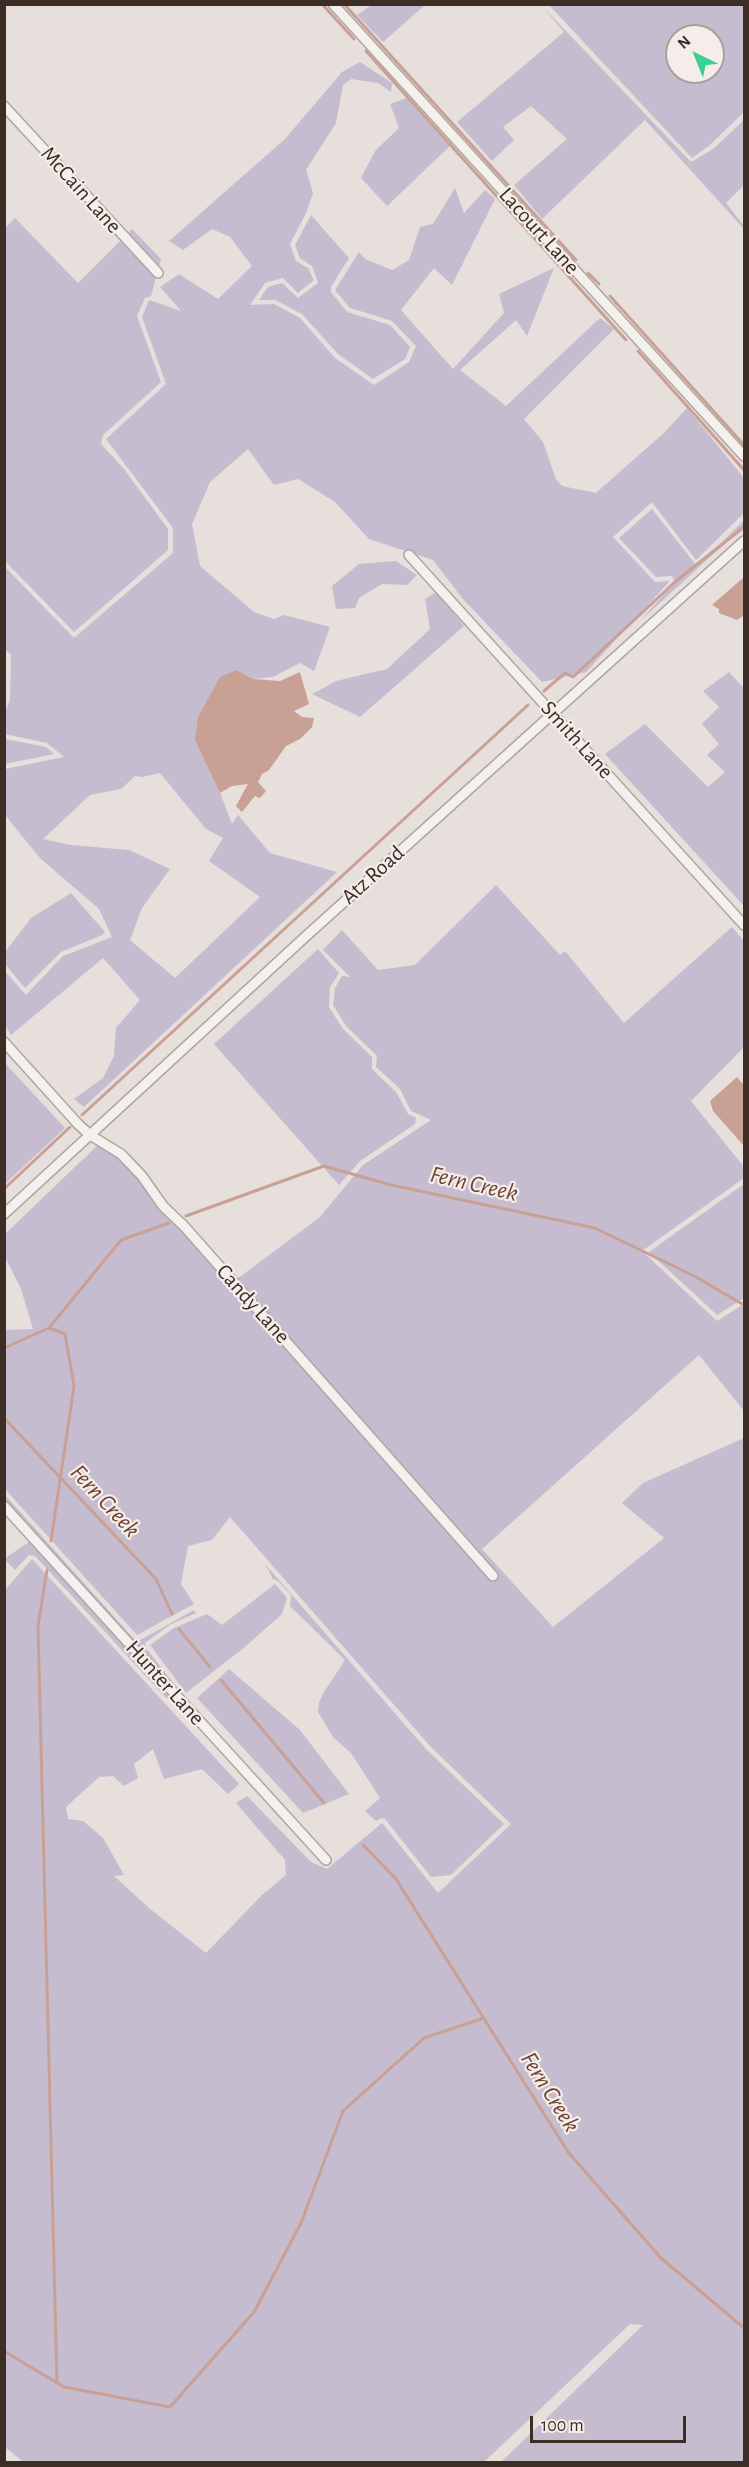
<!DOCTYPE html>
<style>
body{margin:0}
#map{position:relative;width:749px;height:2467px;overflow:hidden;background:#e6dfdb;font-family:"Alegreya Sans",sans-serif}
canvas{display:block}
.frame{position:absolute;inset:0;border:6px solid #3c2d25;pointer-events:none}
.north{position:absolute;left:665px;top:24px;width:60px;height:60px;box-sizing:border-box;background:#f4edea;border:2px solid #aaa09b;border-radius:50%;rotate:317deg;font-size:16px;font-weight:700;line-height:24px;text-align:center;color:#3c2d25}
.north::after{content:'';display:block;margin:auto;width:21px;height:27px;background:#3ad193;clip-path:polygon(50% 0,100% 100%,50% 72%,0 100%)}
.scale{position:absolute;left:530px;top:2416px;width:156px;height:27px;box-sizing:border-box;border:3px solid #3c2d25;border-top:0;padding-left:8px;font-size:18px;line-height:21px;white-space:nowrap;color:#3c2d25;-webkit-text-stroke:4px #f4edea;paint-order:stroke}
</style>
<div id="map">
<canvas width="749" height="2467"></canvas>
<div class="frame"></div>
<div class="north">N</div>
<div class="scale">100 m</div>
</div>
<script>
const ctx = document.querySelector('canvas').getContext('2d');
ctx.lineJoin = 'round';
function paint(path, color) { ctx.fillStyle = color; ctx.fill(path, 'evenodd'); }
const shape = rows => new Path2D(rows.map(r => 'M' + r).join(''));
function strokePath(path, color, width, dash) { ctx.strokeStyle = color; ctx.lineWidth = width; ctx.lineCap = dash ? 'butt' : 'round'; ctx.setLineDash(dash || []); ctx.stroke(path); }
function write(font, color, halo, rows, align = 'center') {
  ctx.font = font + ' "Alegreya Sans",sans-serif'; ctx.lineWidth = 4.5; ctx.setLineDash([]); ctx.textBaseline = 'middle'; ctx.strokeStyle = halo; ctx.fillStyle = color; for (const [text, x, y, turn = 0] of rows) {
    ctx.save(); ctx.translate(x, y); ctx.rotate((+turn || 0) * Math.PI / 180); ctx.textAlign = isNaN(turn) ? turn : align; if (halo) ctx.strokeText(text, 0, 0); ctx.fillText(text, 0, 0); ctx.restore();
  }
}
const green = shape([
 [373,4,425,4,425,5,383,42,357,15],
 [541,5,691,162,713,149,744,120,744,185,726,203,744,226,744,229,645,120,542,219,514,185,567,139,531,106,503,127,514,140,492,161,457,122,564,32],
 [549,5,744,5,744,112,710,145,692,158],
 [677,36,713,36,713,72,677,72],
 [360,62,392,83,391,92,378,83,351,79,343,85,336,123,306,170,313,193,306,213,290,244,296,261,308,268,314,280,298,293,283,278,265,283,250,305,274,304,300,318,335,358,374,385,409,362,416,346,392,321,350,308,335,290,359,252,365,259,392,270,409,260,420,227,433,224,455,188,464,213,485,190,495,199,452,285,434,268,401,310,453,369,504,313,499,294,554,268,527,336,516,320,460,370,506,406,600,318,614,329,524,419,543,442,556,479,562,486,596,493,665,432,687,408,744,478,744,513,696,560,652,502,613,537,655,582,670,581,586,672,542,682,462,598,433,560,369,539,335,502,298,479,274,485,248,449,210,482,192,524,200,566,254,612,274,619,284,615,330,627,314,671,300,663,273,677,253,679,237,670,214,777,232,824,238,815,270,853,337,872,84,1107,74,1099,103,1078,114,1056,116,1028,140,1000,103,958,11,1035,5,1025,5,971,26,995,63,956,112,937,99,909,40,858,5,815,5,769,64,757,47,743,5,734,4,715,10,700,11,654,5,650,5,567,74,638,173,553,173,528,106,439,166,384,142,317,149,300,181,311,160,287,179,274,218,299,252,266,230,237,212,229,183,250,169,241,285,139,342,72],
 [160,773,206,829,223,838,209,861,260,897,175,978,130,940,142,908,170,869,129,850,71,845,43,839,90,795,121,789,135,776,142,777],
 [407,98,452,144,387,206,361,178,375,151,399,128,390,104],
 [311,215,349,258,331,287,331,292,347,312,390,325,410,347,405,359,373,379,338,354,302,314,275,300,259,300,268,287,282,283,298,298,318,283,312,266,300,258,295,245],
 [15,218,78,283,132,229,161,259,151,296,145,298,137,316,161,382,103,435,101,444,124,469,168,529,168,550,74,632,5,561,5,228],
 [652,509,696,565,700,564,744,520,744,526,640,621,675,582,672,576,656,577,619,538],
 [396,561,417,575,407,585,382,584,359,598,355,608,336,609,332,586,359,564],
 [436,592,464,626,360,717,312,694,336,681,387,669,430,629,425,599],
 [729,672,744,688,744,906,605,754,645,724,708,787,725,772,707,755,719,744,702,724,719,707,703,691],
 [5,739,46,747,54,754,5,764],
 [496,885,560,955,565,951,624,1023,732,927,744,941,744,1047,691,1101,744,1167,744,1178,642,1251,717,1321,744,1304,744,1411,699,1355,482,1549,553,1627,664,1538,622,1503,643,1483,744,1438,744,2462,501,2462,643,2325,630,2324,484,2462,23,2462,5,2447,5,1590,32,1559,239,1784,228,1794,202,1769,164,1779,153,1749,134,1764,138,1778,124,1786,113,1776,99,1777,66,1807,68,1819,83,1821,103,1838,124,1875,114,1876,149,1908,206,1953,262,1895,286,1875,285,1860,236,1803,247,1796,311,1862,327,1869,382,1823,438,1893,511,1824,430,1746,230,1517,212,1540,188,1546,181,1584,194,1604,137,1635,5,1489,4,1330,33,1329,21,1289,5,1257,5,1234,101,1142,121,1154,233,1282,320,1217,363,1165,431,1120,411,1111,400,1089,376,1067,377,1056,346,1026,333,1005,335,988,342,976,350,977,323,950,342,930,378,970,415,965],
 [71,893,105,932,102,935,61,952,25,988,5,964,5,952,31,918],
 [318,949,339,973,330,987,329,1007,343,1029,372,1057,372,1069,396,1092,408,1114,416,1118,415,1124,360,1161,339,1185,214,1044],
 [4,1062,65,1128,5,1184,4,1184],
 [744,1184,744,1298,717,1315,649,1252],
 [5,1495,135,1640,140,1640,194,1610,196,1613,171,1624,145,1643,146,1648,178,1689,167,1699,35,1556,29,1555,15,1570,4,1559,29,1542,5,1514],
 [265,1564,426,1749,504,1824,451,1875,431,1877,385,1819,382,1818,376,1821,365,1811,380,1798,351,1753,333,1737,318,1712,319,1702,324,1692,345,1660,290,1606,291,1595,278,1581,273,1579],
 [275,1584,287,1598,282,1614,245,1647,186,1693,150,1645,174,1628,207,1614,222,1625],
 [229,1669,300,1730,349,1794,303,1813,197,1698]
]);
const water = shape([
 [744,577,744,615,737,620,719,613,719,609,712,605],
 [237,670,253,679,280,681,300,672,309,704,294,711,302,717,314,718,312,727,300,739,286,746,269,770,262,774,258,782,266,791,260,798,255,796,242,812,236,806,248,784,232,786,220,793,195,740,198,717,220,677],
 [737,1077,744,1085,744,1146,713,1111,710,1101]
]);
const stream = shape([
 [322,4,354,39],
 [344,4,576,260],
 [366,51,626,340],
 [588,273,599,284],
 [610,296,744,445],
 [638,351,744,470],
 [544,691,565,673,573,677,676,581,744,527],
 [82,1115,528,705],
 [4,1189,70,1127],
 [186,1216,324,1166,391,1185,595,1228,696,1277,744,1305],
 [49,1328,65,1334,74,1386,51,1541],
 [4,1348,49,1328,121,1240,169,1223],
 [4,1418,156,1579,172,1614],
 [47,1570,38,1626,57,2383],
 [179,1629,210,1667],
 [221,1680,324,1803],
 [363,1845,396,1879,568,2152,661,2258,744,2328],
 [4,2351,64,2387,170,2407,254,2312,301,2223,343,2111,424,2038,484,2018]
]);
const minor = shape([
 [333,4,744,456],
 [4,106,158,273],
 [409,555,744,925],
 [4,1042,78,1124,90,1135,121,1154,142,1176,163,1206,184,1226,493,1576],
 [4,1214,304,938,744,541],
 [4,1506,326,1860]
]);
const streetNames = [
 ["McCain Lane",81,190,48],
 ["Lacourt Lane",539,231,48],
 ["Smith Lane",577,740,48],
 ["Atz Road",373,875,-42],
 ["Candy Lane",253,1304,48],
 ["Hunter Lane",165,1683,48]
];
const waterNames = [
 ["Fern Creek",474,1184,13],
 ["Fern Creek",105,1501,47],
 ["Fern Creek",550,2092,58]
];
paint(green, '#c6bcd0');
paint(water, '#c8a194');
strokePath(stream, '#c8a194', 3);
strokePath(minor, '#b0a6a1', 12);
strokePath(minor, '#f4f0ee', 9);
write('22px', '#3c2d25', '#f4edea', streetNames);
write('italic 24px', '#71422e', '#f4edea', waterNames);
</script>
